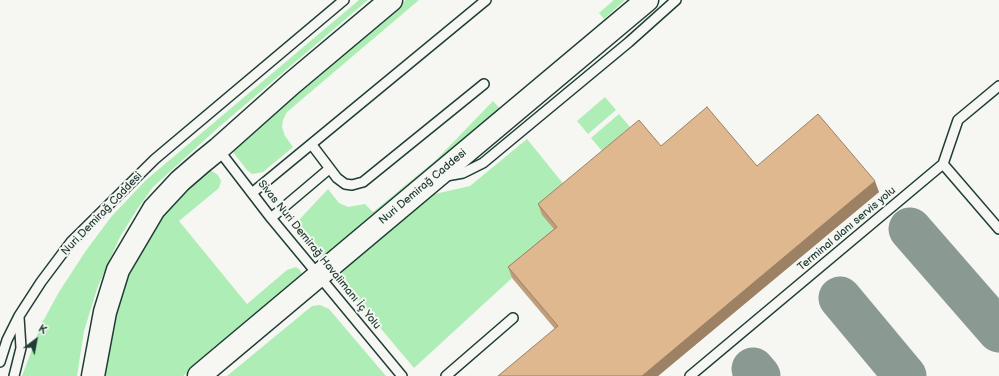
<!DOCTYPE html>
<meta charset="utf-8">
<style>
body{margin:0}
#map{position:relative;width:999px;height:376px;overflow:hidden;background:#f6f6f2;font-family:"Balsamiq Sans",sans-serif}
canvas{display:block}
.north{position:absolute;left:16px;top:320px;width:40px;height:40px;-webkit-text-stroke:3px #f6f6f2;paint-order:stroke;rotate:32deg;font-size:11px;font-weight:700;line-height:16px;text-align:center;color:#1f3d34}
.north::after{content:'';display:block;margin:auto;width:14px;height:18px;background:#1f3d34;clip-path:polygon(50% 0,100% 100%,50% 72%,0 100%)}
</style>
<div id="map">
<canvas width="999" height="376"></canvas>
<div class="north">K</div>
</div>
<script>
const ctx = document.querySelector('canvas').getContext('2d');
ctx.lineJoin = 'round';
function paint(path, color) { ctx.fillStyle = color; ctx.fill(path, 'evenodd'); }
const shape = rows => new Path2D(rows.map(r => 'M' + r).join(''));
function strokePath(path, color, width, dash) { ctx.strokeStyle = color; ctx.lineWidth = width; ctx.lineCap = dash ? 'butt' : 'round'; ctx.setLineDash(dash || []); ctx.stroke(path); }
function write(font, color, halo, rows, align = 'center') {
  ctx.font = font + ' "Balsamiq Sans",sans-serif'; ctx.lineWidth = 4; ctx.setLineDash([]); ctx.textBaseline = 'middle'; ctx.strokeStyle = halo; ctx.fillStyle = color; for (const [text, x, y, turn = 0] of rows) {
    ctx.save(); ctx.translate(x, y); ctx.rotate((+turn || 0) * Math.PI / 180); ctx.textAlign = isNaN(turn) ? turn : align; if (halo) ctx.strokeText(text, 0, 0); ctx.fillText(text, 0, 0); ctx.restore();
  }
}
const green = shape([
 [359,0,368,0,219,127,153,187,136,211,120,237,98,286,84,331,77,376,22,376,41,325,59,292,85,252,111,217,146,180],
 [406,0,419,0,287,112,283,120,282,127,285,136,293,147,263,172,252,174,247,170,233,152,233,147],
 [614,0,625,0,604,19,599,13],
 [605,97,616,110,588,134,577,121],
 [493,101,503,112,324,260,314,255,298,236,297,227,299,220,328,189,339,203,348,207,365,204,373,212,436,160],
 [619,114,630,127,602,151,591,138],
 [527,139,570,192,561,237,512,278,414,368,345,286,342,280,342,272,346,264,426,196,470,186],
 [206,170,212,171,218,175,221,181,219,188,179,221,247,304,287,270,296,267,300,270,302,274,299,279,183,376,102,376,104,362,120,294,136,257,150,234,169,208,200,175],
 [320,305,329,309,386,376,227,376,312,306]
]);
const taxiway = shape([
 [910,229,999,331],
 [840,298,905,376],
 [753,369,759,376]
]);
const service = shape([
 [312,145,337,178,345,184,352,185,363,182,484,84],
 [218,149,271,218,402,376],
 [943,164,999,229],
 [446,176,463,173,483,163,629,42,676,0],
 [252,193,486,0],
 [271,218,329,169],
 [0,362,7,340,19,316,41,282,71,242,155,159,344,0],
 [14,376,21,348,19,317],
 [446,376,513,318],
 [690,376,943,164,958,120,999,86]
]);
const secondary = shape([
 [93,376,105,312,118,270,154,209,180,181,202,162,218,149,291,84,391,0],
 [199,376,647,0]
]);
const wall = shape([
 [661,146,879,192,658,376,498,376,555,329,512,278,508,267,554,229,542,215,538,204]
]);
const shadedWall = shape([
 [875,181,879,192,658,376,642,376]
]);
const building = shape([
 [707,107,757,166,818,114,875,181,642,376,498,376,558,326,508,267,557,227,538,204,639,120,661,146,707,107]
]);
const streetNames = [
 ["Nuri Demirağ Caddesi",423,187,-40],
 ["Nuri Demirağ Caddesi",102,214,-46],
 ["Terminal alanı servis yolu",847,229,-40],
 ["Sivas Nuri Demirağ Havalimanı İç Yolu",319,255,51]
];
paint(green, '#aeeeb6');
strokePath(taxiway, '#8a9a93', 43);
strokePath(service, '#1f3d34', 12);
strokePath(secondary, '#1f3d34', 25);
strokePath(service, '#f6f6f2', 9);
strokePath(secondary, '#f6f6f2', 22);
paint(wall, '#c09e7c');
paint(shadedWall, '#9c8165');
paint(building, '#dfb890');
strokePath(building, '#9c8165', 1);
write('11px', '#1f3d34', '#f6f6f2', streetNames);
</script>
